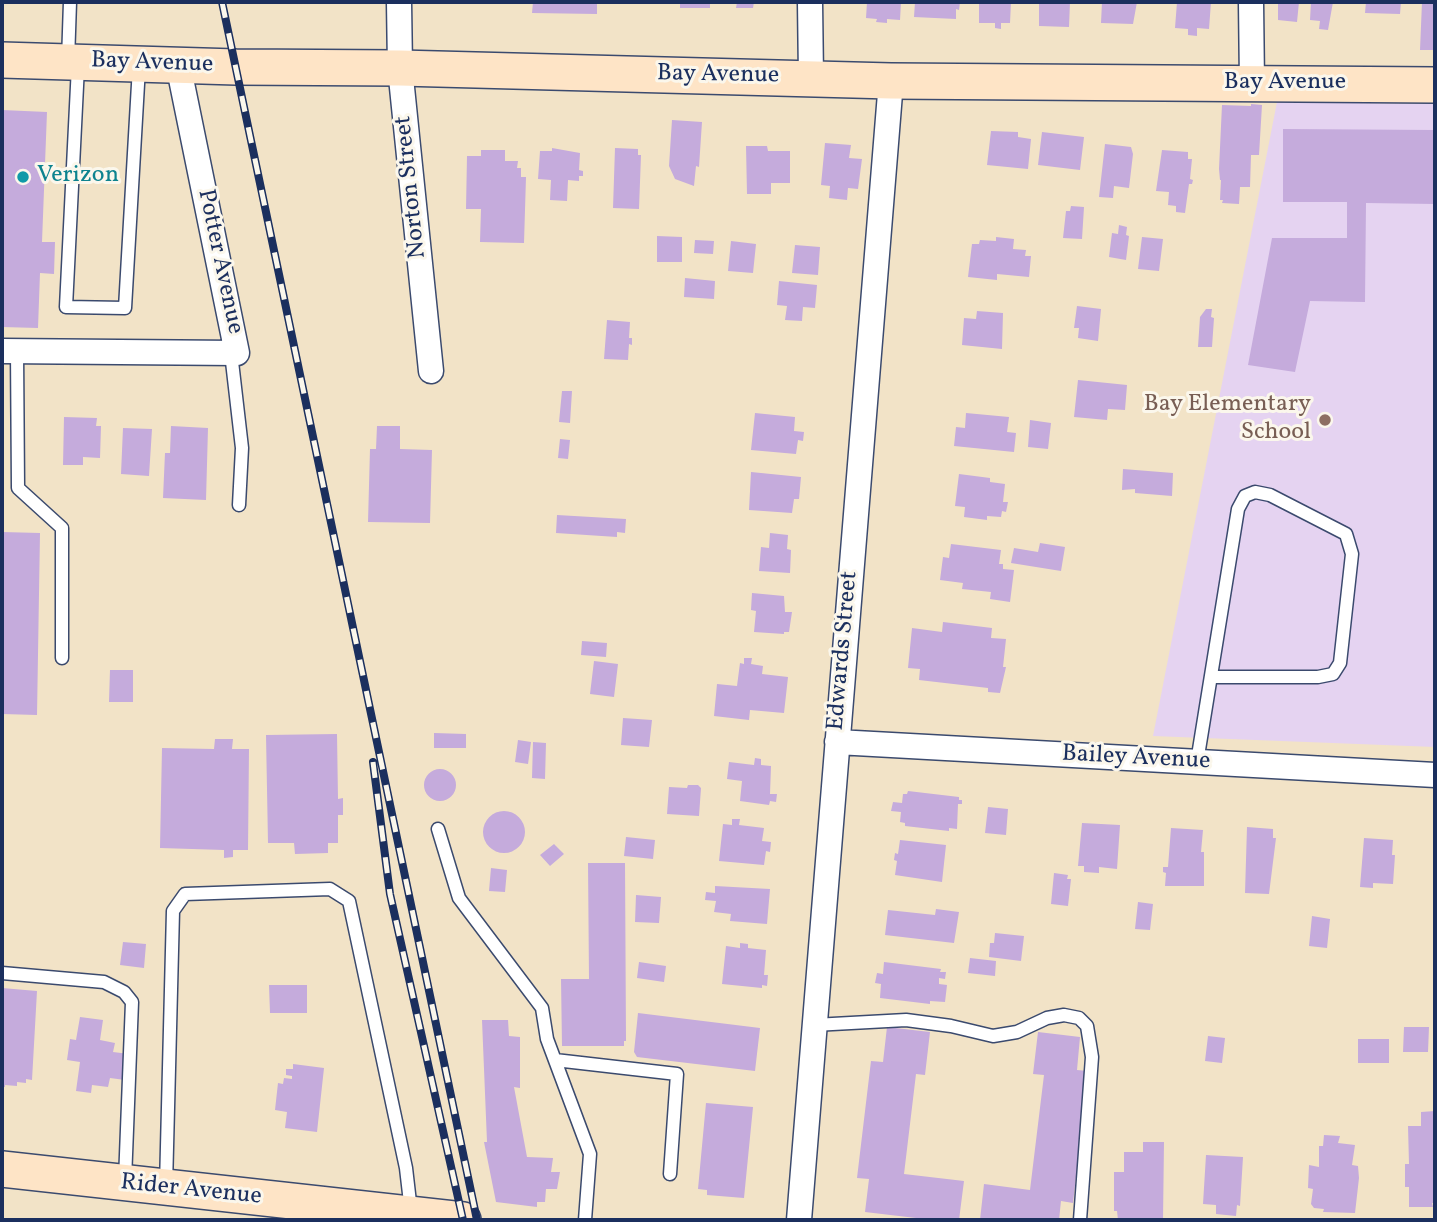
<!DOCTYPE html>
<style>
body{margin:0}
#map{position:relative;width:1437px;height:1222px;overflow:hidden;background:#f2e3c7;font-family:Vollkorn,serif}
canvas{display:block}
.frame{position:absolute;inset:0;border:4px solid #1b2f5e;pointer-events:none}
</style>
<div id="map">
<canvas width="1437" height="1222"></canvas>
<div class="frame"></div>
</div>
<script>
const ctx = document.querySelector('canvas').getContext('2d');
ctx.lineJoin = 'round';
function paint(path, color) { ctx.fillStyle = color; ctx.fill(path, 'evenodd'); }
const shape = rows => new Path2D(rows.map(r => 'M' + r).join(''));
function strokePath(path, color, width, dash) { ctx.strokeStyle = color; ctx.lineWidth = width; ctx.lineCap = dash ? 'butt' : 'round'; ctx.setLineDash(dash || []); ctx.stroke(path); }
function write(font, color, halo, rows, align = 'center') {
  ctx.font = font + ' Vollkorn,serif'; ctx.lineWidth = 6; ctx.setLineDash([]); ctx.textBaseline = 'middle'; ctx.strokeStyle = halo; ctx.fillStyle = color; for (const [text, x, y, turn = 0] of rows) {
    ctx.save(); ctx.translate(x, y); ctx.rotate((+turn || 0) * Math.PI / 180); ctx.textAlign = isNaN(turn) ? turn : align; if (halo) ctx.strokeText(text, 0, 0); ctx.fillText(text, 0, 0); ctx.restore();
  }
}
const built = shape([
 [1277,102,1435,104,1435,747,1153,736]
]);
const building = shape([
 [533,2,597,2,597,14,532,13],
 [680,2,710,2,710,8,680,8],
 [737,2,754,2,753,8,736,8],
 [867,2,901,2,900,20,887,19,887,23,876,22,877,19,866,18],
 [915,2,960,2,959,10,956,9,956,19,914,17],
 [979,2,1011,2,1010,23,1001,23,1001,29,995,28,995,23,979,23],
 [1039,2,1070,2,1069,27,1039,26],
 [1102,2,1137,2,1133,24,1101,23],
 [1177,2,1211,2,1209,29,1197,28,1197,36,1188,35,1188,29,1175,28],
 [1278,2,1299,2,1297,22,1278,20],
 [1311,2,1333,2,1328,30,1319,29,1320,21,1310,20],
 [1366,2,1401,2,1400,14,1365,13],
 [1422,2,1435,2,1435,50,1420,50],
 [1251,104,1262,105,1259,155,1251,155,1250,187,1240,187,1239,204,1222,203,1223,200,1220,200,1221,180,1220,180,1219,169,1222,105,1251,106],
 [2,110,47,112,42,242,55,242,54,274,40,273,38,328,2,327],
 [672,120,702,122,699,167,696,166,694,186,675,179,669,166],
 [1283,129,1435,130,1435,204,1366,203,1365,302,1310,301,1295,372,1248,365,1272,238,1347,238,1347,202,1283,202],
 [991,131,1018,132,1018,137,1031,139,1028,169,987,165],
 [1042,132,1084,137,1080,170,1038,165],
 [825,143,851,145,849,158,862,159,858,189,848,188,847,200,829,198,830,186,821,185],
 [1105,144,1131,147,1133,154,1129,188,1114,186,1113,198,1099,197],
 [746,146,767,146,768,151,790,151,790,183,771,183,771,194,747,194],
 [552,148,580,153,579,170,583,171,583,176,579,176,579,181,568,180,567,201,550,200,551,180,538,179,540,151,552,151],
 [615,148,638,149,638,155,641,155,639,209,613,208],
 [481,150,505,150,505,161,518,161,517,168,521,168,521,177,526,177,524,243,480,242,481,209,466,209,467,156,481,156],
 [1162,150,1188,152,1188,159,1192,159,1190,179,1193,180,1192,184,1189,184,1185,213,1176,212,1176,206,1168,205,1169,192,1156,191],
 [1071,206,1084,207,1082,239,1063,238,1066,211,1070,211],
 [1119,225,1127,227,1126,235,1129,236,1126,260,1109,257,1112,233,1118,234],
 [657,236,682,237,682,262,657,262],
 [996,237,1014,239,1013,249,1026,250,1025,256,1031,256,1029,277,997,274,997,280,968,277,972,244,979,244,980,240,996,241],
 [1142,237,1163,239,1159,271,1138,269],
 [695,240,714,241,713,254,694,253],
 [731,241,756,244,753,273,728,271],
 [795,245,820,247,818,275,792,273],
 [685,278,715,281,714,299,684,297],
 [779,281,817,285,815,308,803,307,802,321,785,320,787,306,777,305],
 [1077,306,1101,309,1098,341,1078,338,1079,328,1074,328],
 [1206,309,1212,309,1211,317,1214,318,1212,347,1198,347,1200,317],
 [977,311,1003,313,1002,349,962,345,964,318,976,319],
 [607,320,630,322,629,338,632,338,632,345,629,344,628,360,604,359],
 [1078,380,1127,385,1125,410,1108,409,1107,420,1074,417],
 [562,391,572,391,570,423,559,422],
 [755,413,795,417,794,431,804,432,803,441,798,440,796,454,751,450],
 [966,413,1009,417,1007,432,1016,433,1014,452,954,446,956,427,965,428],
 [64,417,97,418,96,426,101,426,100,458,83,457,83,465,63,465],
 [1030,420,1051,423,1048,449,1028,447],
 [171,426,208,428,206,500,163,498,165,453,170,453],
 [377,426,400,426,400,449,432,450,430,523,368,522,370,449,376,449],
 [123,428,152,429,149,476,121,474],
 [560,439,570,440,568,459,558,458],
 [1123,469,1173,473,1172,496,1135,493,1135,489,1122,490],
 [751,472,801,477,799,499,794,499,792,513,749,510],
 [959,474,990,478,990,482,1005,484,1003,502,1008,502,1006,512,1002,511,1001,517,987,516,987,520,964,517,965,507,955,506],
 [557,515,626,519,625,533,617,532,617,537,556,533],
 [2,532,40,533,37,715,2,714],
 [770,533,788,535,787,549,791,550,790,573,759,571,761,547,769,548],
 [1040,543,1065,547,1061,571,1011,563,1014,548,1038,552],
 [951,544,1001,550,999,564,1003,564,1003,569,1014,570,1010,602,990,599,991,592,962,589,963,583,940,580,943,557,949,558],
 [752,593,784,596,785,612,792,612,789,632,784,632,784,634,754,632,756,611,751,610],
 [943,622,992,628,991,638,1006,639,1003,667,1006,667,1000,693,988,692,988,688,919,680,920,669,908,668,912,628,942,632],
 [582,641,607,643,606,657,581,655],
 [744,658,752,658,751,664,763,666,762,674,788,677,784,713,750,710,749,720,714,716,717,684,737,686,740,663,744,664],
 [594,661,618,664,614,697,590,694],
 [110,670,133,670,133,702,109,702],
 [623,718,652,720,649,747,621,745],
 [434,733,466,734,466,748,434,748],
 [337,734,338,799,343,798,343,815,338,815,338,843,328,843,328,853,295,854,294,843,268,843,266,735],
 [215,739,233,739,232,749,249,749,248,850,233,850,233,857,224,858,224,850,160,848,162,748,214,749],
 [518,740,531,742,528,764,515,762],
 [533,742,546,743,545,779,532,778],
 [755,758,761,759,761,765,771,766,770,794,777,794,776,802,770,801,769,805,740,801,742,781,727,779,729,762,754,765],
 '424 785a16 16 0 1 1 32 0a16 16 0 1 1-32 0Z',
 [688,785,698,785,701,788,699,816,667,814,669,787,687,788],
 [908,791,959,797,959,800,962,800,962,804,958,804,957,829,949,828,949,831,905,826,905,823,900,822,901,812,891,811,893,802,902,803,903,794,907,794],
 [988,807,1008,809,1006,835,985,833],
 '483 832a21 21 0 1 1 42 0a21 21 0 1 1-42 0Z',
 [732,819,740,819,739,825,764,828,762,841,771,842,770,852,766,851,764,865,719,861,723,824,732,825],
 [1082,823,1120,825,1117,869,1099,867,1099,873,1084,872,1084,866,1078,866],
 [1247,827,1273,829,1273,838,1276,838,1269,894,1245,893],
 [1171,828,1203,830,1201,852,1204,852,1204,886,1165,886,1166,873,1163,872,1163,867,1168,867],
 [626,837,655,840,653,859,624,856],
 [1364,838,1393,840,1392,855,1395,855,1393,884,1373,883,1373,888,1360,887],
 [900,840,946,845,942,882,895,875,897,861,894,860,895,853,898,854],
 [554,844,564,854,550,866,540,855],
 [588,863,625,863,626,1041,624,1041,624,1046,562,1046,561,979,589,979],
 [491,868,507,870,505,892,489,891],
 [1054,873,1068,875,1067,879,1071,879,1068,906,1051,904],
 [715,886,770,889,767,924,730,921,731,914,714,912,716,901,705,900,706,892,715,893],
 [636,895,661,897,659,923,635,922],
 [1138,902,1153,904,1150,930,1135,929],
 [936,909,959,912,954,943,885,935,888,910,935,915],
 [1312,916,1330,919,1327,948,1309,946],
 [995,933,1024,936,1021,961,989,957,990,943,994,943],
 [123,942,146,944,144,968,120,965],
 [740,943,748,944,748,948,766,950,764,975,768,975,767,986,762,985,762,988,722,984,726,946,740,948],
 [970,958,996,961,995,976,968,973],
 [639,962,666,966,664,982,637,978],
 [884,962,941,969,940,972,946,972,945,979,939,978,939,984,947,985,945,1002,930,1001,930,1004,880,998,881,984,875,983,877,973,883,974],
 [269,985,307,985,307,1013,270,1013],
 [2,988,37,991,32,1080,26,1079,26,1083,17,1082,17,1086,5,1085,5,1087,2,1087],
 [638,1013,760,1028,755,1071,637,1057,634,1052],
 [80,1017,103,1020,100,1040,115,1043,113,1052,129,1054,125,1080,110,1078,108,1087,92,1085,91,1093,76,1091,80,1062,67,1060,70,1039,76,1040],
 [482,1020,508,1020,509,1036,520,1037,520,1088,514,1087,527,1157,553,1158,551,1172,560,1172,557,1189,546,1189,545,1202,537,1202,537,1207,496,1202,484,1142,487,1142],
 [887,1027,930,1032,925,1075,916,1074,904,1174,964,1181,959,1220,933,1220,865,1212,869,1179,857,1178,871,1061,883,1062],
 [1404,1027,1429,1027,1428,1052,1403,1052],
 [1038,1032,1080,1037,1077,1070,1088,1071,1073,1203,1061,1201,1059,1220,980,1220,984,1184,1030,1190,1044,1075,1033,1074],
 [1208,1036,1225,1038,1222,1063,1205,1061],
 [1358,1039,1389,1039,1389,1063,1358,1063],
 [293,1064,324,1068,317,1132,285,1128,287,1112,275,1110,278,1083,283,1084,284,1078,292,1079,292,1076,286,1075,286,1069,293,1069],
 [706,1103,753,1107,744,1198,707,1195,707,1190,698,1189],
 [1435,1111,1435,1203,1432,1203,1433,1207,1409,1207,1409,1187,1405,1187,1405,1164,1409,1164,1408,1126,1421,1126,1421,1112],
 [1324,1135,1340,1136,1338,1143,1355,1145,1352,1165,1358,1166,1359,1178,1355,1213,1323,1212,1324,1209,1314,1208,1311,1204,1313,1189,1308,1188,1309,1165,1319,1167,1319,1146,1323,1146],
 [1143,1142,1164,1142,1163,1220,1118,1220,1117,1211,1114,1211,1114,1172,1124,1172,1124,1152,1143,1152],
 [1206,1155,1243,1157,1240,1206,1237,1205,1236,1216,1216,1214,1216,1205,1203,1204]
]);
const lane = shape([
 [68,61,70,2],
 [78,66,66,307,125,308,139,67],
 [17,351,18,488,62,528,62,658],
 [231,353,242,448,239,505],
 [1197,762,1238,509,1245,496,1255,492,1270,495,1346,534,1352,554,1340,663,1333,674,1318,677,1211,677],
 [438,829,459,898,542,1008,547,1039,590,1154,585,1220],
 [2,973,104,982,124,992,132,1002,125,1180],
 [814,1025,906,1020,951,1026,993,1036,1017,1032,1047,1018,1064,1015,1079,1018,1087,1026,1092,1057,1080,1220],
 [555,1060,677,1074,670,1174],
 [166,1186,173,911,185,894,330,889,349,901,406,1168,411,1211]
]);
const street = shape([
 [399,2,400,68,431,371],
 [810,2,811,78],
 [1251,2,1252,84],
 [2,351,237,353,178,64],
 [837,742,1435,775],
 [799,1220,891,81]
]);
const secondary = shape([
 [2,60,236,67,400,68,891,81,1435,85],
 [2,1169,463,1220]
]);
const rail = shape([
 [222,2,477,1220],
 [373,762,390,894,463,1220]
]);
const markers = [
 [23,177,7,"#0f9aa8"],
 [1325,420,7,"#8d6e63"]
];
const streetNames = [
 ["Bay Avenue",152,64,2],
 ["Bay Avenue",718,76,1],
 ["Bay Avenue",1285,84],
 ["Norton Street",412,187,-96],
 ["Potter Avenue",219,262,78],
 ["Edwards Street",844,651,-85],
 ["Bailey Avenue",1136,759,3],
 ["Rider Avenue",191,1191,6]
];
const cultureNames = [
 ["Verizon",37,177]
];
const educationNames = [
 ["Bay Elementary",1311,406],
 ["School",1311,434]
];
paint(built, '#e5d3f1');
paint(building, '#c5abdc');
strokePath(lane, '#3b4a6e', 15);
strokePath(street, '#3b4a6e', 27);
strokePath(secondary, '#3b4a6e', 38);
strokePath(lane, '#fff', 12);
strokePath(street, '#fff', 24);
strokePath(secondary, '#fee4c6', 35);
strokePath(rail, '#1b2f5e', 8);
strokePath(rail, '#fbf7ec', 5, [16]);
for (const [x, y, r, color] of markers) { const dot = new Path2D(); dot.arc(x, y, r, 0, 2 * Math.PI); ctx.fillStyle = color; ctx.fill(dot); strokePath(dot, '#fbf7ec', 2.5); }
write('24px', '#1b2f5e', '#fbf7ec', streetNames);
write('24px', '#0d838f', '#fbf7ec', cultureNames, 'left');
write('24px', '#785e54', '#fbf7ec', educationNames, 'right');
</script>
